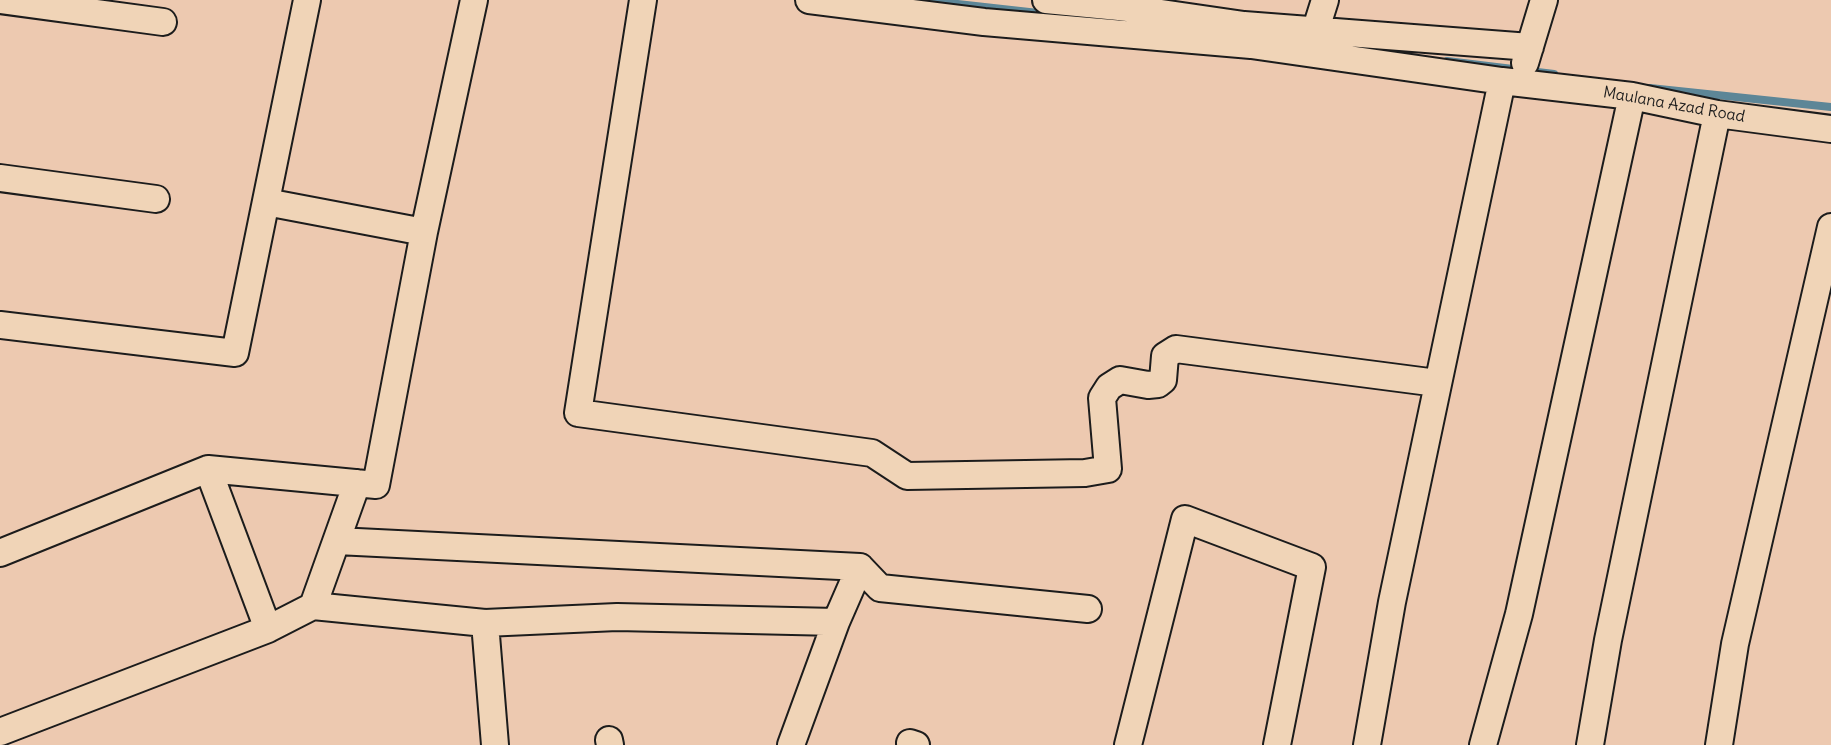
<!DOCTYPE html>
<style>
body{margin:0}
canvas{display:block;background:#edc9b0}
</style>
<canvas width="1831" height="745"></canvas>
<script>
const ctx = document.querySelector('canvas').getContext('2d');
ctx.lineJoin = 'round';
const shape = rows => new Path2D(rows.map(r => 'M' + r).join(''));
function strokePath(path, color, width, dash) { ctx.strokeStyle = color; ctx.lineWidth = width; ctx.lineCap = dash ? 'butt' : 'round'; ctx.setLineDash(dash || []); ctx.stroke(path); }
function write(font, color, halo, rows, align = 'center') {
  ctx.font = font + ' Delius,sans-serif'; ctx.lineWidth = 4.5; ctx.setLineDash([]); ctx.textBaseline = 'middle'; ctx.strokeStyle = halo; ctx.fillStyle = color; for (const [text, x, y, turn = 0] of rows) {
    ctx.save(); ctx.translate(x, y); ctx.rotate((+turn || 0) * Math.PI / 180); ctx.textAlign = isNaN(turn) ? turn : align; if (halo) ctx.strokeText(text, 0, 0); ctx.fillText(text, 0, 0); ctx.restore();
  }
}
const stream = shape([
 [922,0,1065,16],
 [1447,61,1554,74],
 [1650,88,1831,107]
]);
const street = shape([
 [0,0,163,22],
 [643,0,578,413,872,453,907,476,1085,473,1108,469,1102,398,1109,387,1120,380,1148,385,1158,384,1163,380,1165,356,1176,349,1437,383],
 [809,0,984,22,1251,45,1502,81],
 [1046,0,1119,7,1244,25,1530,47],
 [1315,32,1325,0],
 [1525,63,1544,0],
 [0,178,156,199],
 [266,202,424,232],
 [0,325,235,353,307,0],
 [337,541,860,567,880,588,1088,609],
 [0,553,208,469],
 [313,606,357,483],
 [485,623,495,745],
 [268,629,313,606,485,623,617,617,836,622],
 [0,732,268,629,208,469,376,485,424,232,474,0],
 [609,740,610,745],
 [910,743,916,745],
 [791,745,836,622,860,567],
 [1128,745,1185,519,1312,567,1277,745],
 [1367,745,1392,602,1502,81,1632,96,1717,114,1831,129],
 [1483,745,1519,614,1632,96],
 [1590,745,1608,640,1717,114],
 [1719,745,1735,644,1831,227]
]);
const streetNames = [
 ["Maulana Azad Road",1674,105,10]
];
strokePath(stream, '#5d8697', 8);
strokePath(street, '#1c1c1c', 30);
strokePath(street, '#f0d4b7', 26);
write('16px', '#1c1c1c', '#f0d4b7', streetNames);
</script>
